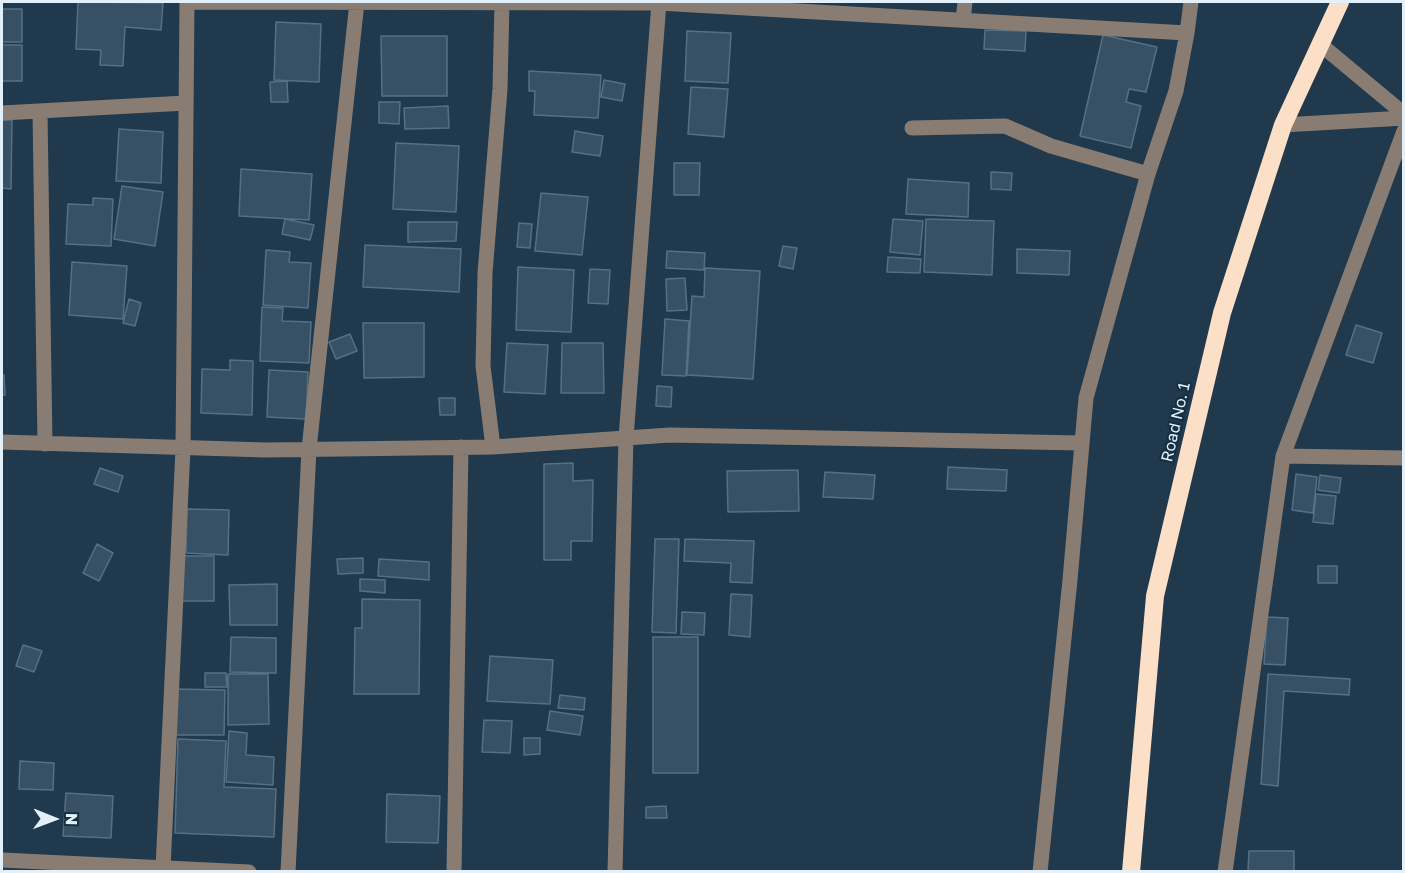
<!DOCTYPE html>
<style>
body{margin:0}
#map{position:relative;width:1405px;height:873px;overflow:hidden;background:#20394c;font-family:"Golos Text",sans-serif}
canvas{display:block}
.frame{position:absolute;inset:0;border:3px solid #e2f0fc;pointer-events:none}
.north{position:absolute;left:24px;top:789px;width:60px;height:60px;-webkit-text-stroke:4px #162f41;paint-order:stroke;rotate:91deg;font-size:16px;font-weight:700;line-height:24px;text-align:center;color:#e2f0fc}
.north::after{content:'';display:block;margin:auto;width:21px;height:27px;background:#e2f0fc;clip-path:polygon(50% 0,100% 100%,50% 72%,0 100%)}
</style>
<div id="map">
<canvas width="1405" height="873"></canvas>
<div class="frame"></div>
<div class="north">N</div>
</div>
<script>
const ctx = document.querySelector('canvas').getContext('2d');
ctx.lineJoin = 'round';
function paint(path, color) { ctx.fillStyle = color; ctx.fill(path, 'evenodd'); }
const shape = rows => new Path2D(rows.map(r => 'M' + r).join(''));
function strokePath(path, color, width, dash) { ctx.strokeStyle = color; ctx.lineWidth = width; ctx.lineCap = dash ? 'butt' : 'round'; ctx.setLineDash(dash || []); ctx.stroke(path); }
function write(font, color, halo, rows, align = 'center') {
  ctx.font = font + ' "Golos Text",sans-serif'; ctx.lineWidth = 4.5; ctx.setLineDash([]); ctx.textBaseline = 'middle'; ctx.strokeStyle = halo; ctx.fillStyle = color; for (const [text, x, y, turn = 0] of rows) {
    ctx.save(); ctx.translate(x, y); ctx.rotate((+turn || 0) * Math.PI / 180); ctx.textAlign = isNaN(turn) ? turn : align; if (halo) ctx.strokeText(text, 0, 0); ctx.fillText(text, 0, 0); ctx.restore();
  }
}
const building = shape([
 [78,2,163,3,161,30,125,27,123,66,100,65,101,50,76,49,78,2],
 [2,9,22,9,22,42,2,42,2,9],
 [276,22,321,24,319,82,274,80,276,22],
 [985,30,1026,31,1025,51,984,49,985,30],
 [687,31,731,33,728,83,685,81,687,31],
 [1103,35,1157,47,1146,92,1129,89,1126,102,1141,106,1131,148,1080,136,1103,35],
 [381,36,447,36,447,96,382,96,381,36],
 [2,45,22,45,22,81,2,81,2,45],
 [529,71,601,75,598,118,534,115,535,91,529,91,529,71],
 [604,80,625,84,622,101,601,97,604,80],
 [287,81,288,102,271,102,270,82,287,81],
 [691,87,728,89,724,137,688,134,691,87],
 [379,102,400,102,399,124,379,123,379,102],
 [448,106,449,128,405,129,404,108,448,106],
 [2,120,12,120,11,189,2,188,2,120],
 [119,129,163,132,161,183,116,181,119,129],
 [575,131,603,136,600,156,572,152,575,131],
 [396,143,459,146,456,212,393,209,396,143],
 [674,163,700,163,699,195,674,195,674,163],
 [241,169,312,174,309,220,239,216,241,169],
 [991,172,1012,173,1011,190,991,189,991,172],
 [908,179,969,183,968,217,906,214,908,179],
 [122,186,163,192,155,246,114,239,122,186],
 [541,193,588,197,582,255,535,251,541,193],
 [93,198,113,199,111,246,66,244,68,204,93,205,93,198],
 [285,219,314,225,310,240,282,234,285,219],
 [893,219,923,221,920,255,890,252,893,219],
 [926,219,994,221,992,275,924,272,926,219],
 [408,222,457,222,456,241,408,242,408,222],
 [519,223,532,224,530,248,517,247,519,223],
 [365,245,461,249,459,292,363,287,365,245],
 [783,246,797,248,793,269,779,266,783,246],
 [1017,249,1070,251,1069,275,1017,273,1017,249],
 [266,250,290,252,289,262,311,263,308,308,263,305,266,250],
 [667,251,705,253,704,270,666,268,667,251],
 [888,257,921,259,920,273,887,272,888,257],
 [72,262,127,266,123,319,69,315,72,262],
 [518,267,574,270,571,332,516,330,518,267],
 [705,268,760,271,753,379,687,375,692,296,704,297,705,268],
 [590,269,610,270,608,304,588,303,590,269],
 [685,278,687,310,667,311,666,279,685,278],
 [129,299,141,303,135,326,123,323,129,299],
 [262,307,283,308,282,321,311,322,309,363,260,361,262,307],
 [665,319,689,321,686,376,662,375,665,319],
 [363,323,424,323,424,377,364,378,363,323],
 [1356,325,1382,333,1373,363,1346,355,1356,325],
 [350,334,357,351,336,359,329,342,350,334],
 [507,343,548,345,545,394,504,392,507,343],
 [562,343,603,343,604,393,561,393,562,343],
 [230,360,253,361,252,415,201,413,202,369,230,370,230,360],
 [269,370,308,372,306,419,267,417,269,370],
 [2,375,4,375,5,395,2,395,2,375],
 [657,386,672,387,671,407,656,406,657,386],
 [439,398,455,398,455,415,440,415,439,398],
 [573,463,573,481,593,480,592,541,571,541,571,560,544,560,544,464,573,463],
 [948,467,1007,470,1006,491,947,489,948,467],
 [100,468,123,476,118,492,94,484,100,468],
 [798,470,799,511,728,512,727,471,798,470],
 [825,472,875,475,873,499,823,497,825,472],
 [1296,474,1317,477,1313,513,1292,510,1296,474],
 [1320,475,1341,478,1339,493,1318,490,1320,475],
 [1316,494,1336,496,1333,524,1313,522,1316,494],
 [187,509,229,510,228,555,186,553,187,509],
 [655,539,679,539,676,633,652,632,655,539],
 [685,539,754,541,752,583,730,582,731,563,684,561,685,539],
 [97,544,113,553,99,581,83,573,97,544],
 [174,556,214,556,214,601,175,601,174,556],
 [363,558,363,573,338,574,337,559,363,558],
 [379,559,429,562,429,580,378,576,379,559],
 [1318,566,1337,566,1337,583,1318,583,1318,566],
 [360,579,385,580,385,593,360,591,360,579],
 [277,584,277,625,230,625,229,585,277,584],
 [731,594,752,595,750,637,729,635,731,594],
 [362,599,420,600,419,694,354,694,355,628,362,628,362,599],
 [682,612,705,613,704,635,681,634,682,612],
 [1267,617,1288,618,1285,665,1264,664,1267,617],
 [231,637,276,638,276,673,230,672,231,637],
 [653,637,698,637,698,773,653,773,653,637],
 [23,645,42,651,34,672,16,666,23,645],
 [490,656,553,660,550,704,487,701,490,656],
 [205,673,226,673,227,687,205,687,205,673],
 [228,674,268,674,269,724,228,725,228,674],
 [1268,674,1350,679,1349,695,1284,691,1278,786,1261,784,1268,674],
 [175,689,225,690,224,735,175,735,175,689],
 [560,695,585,698,584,710,558,708,560,695],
 [550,711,583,716,580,735,547,730,550,711],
 [484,720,512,721,510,753,482,752,484,720],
 [229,731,247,733,246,755,274,757,273,785,226,782,229,731],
 [524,738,540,738,540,754,524,755,524,738],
 [178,739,226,741,224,787,276,789,274,837,175,833,178,739],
 [20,761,54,763,53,790,19,789,20,761],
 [66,793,113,796,111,838,63,836,66,793],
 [387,794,440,796,438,843,386,842,387,794],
 [666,806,667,818,646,818,646,807,666,806],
 [1249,851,1294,851,1294,872,1248,871,1249,851]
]);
const minor = shape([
 [963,20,965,2],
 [1320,44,1404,114],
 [40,112,45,444],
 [2,113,186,103],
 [1283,125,1404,118],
 [912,128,1005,126,1051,146,1148,174],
 [2,442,266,450,493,447,670,435,1081,443],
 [493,447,483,366,485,273,500,89,502,2],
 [1283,456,1404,458],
 [2,860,249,872],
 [163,868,183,449,187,2,658,3,1187,33],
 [288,872,309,449,357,2],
 [454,872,461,447],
 [615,872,626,438,659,2],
 [1040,872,1070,580,1086,398,1148,174,1176,91,1187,33,1191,2],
 [1225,872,1283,456,1404,131]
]);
const highway = shape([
 [1131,872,1155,596,1222,313,1283,125,1340,2]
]);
const streetNames = [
 ["Road No. 1",1176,422,-77]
];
paint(building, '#375064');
strokePath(building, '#557085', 1.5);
strokePath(minor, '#897d73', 15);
strokePath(highway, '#fbdfc6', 18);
write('16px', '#e2f0fc', '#162f41', streetNames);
</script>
